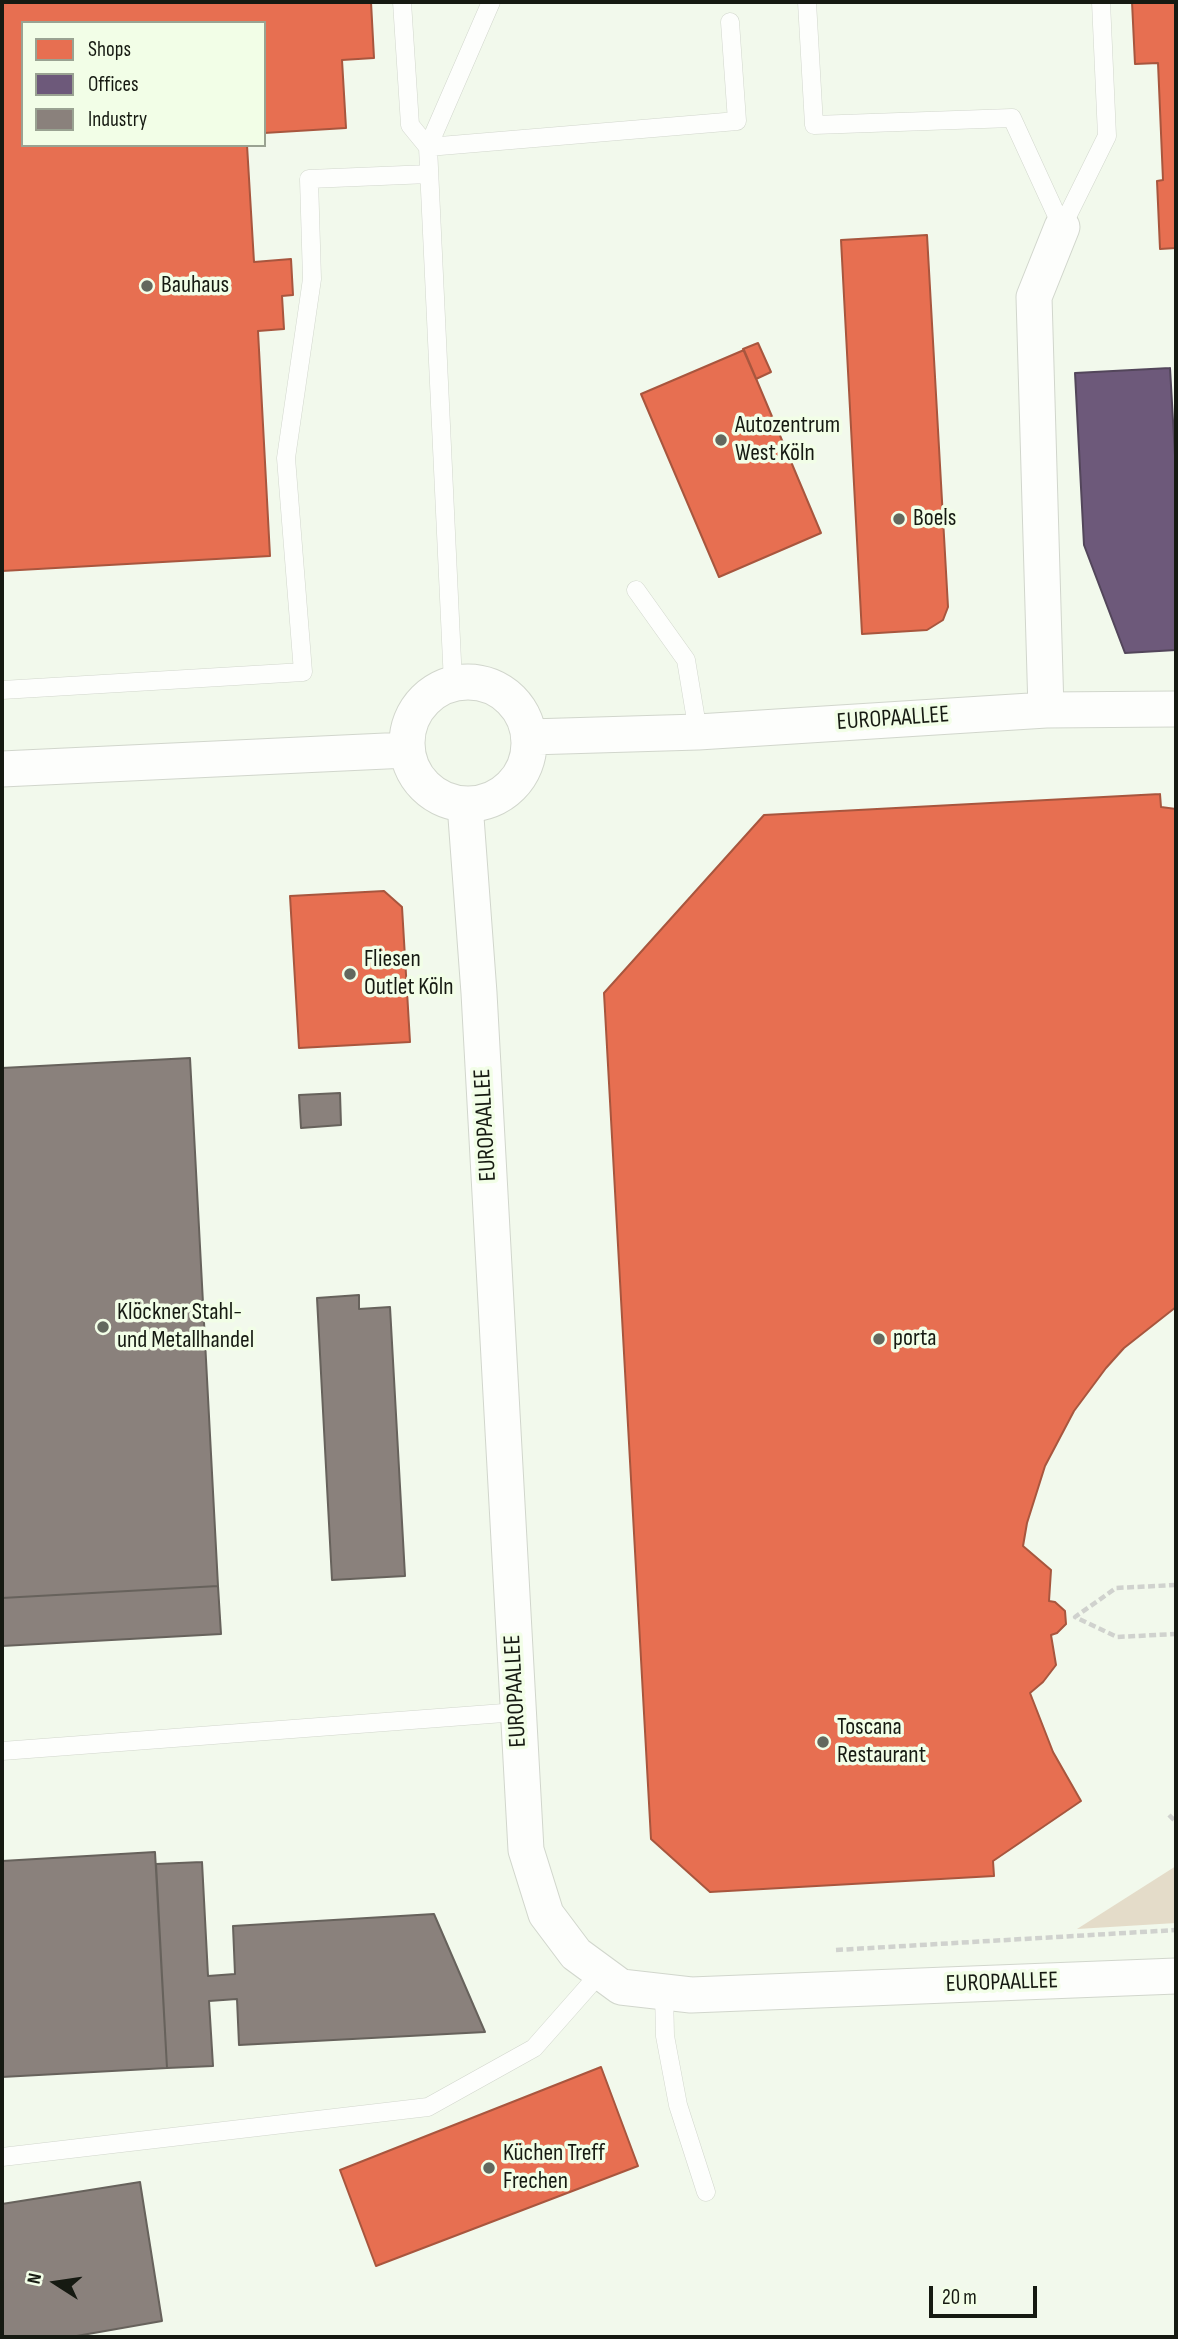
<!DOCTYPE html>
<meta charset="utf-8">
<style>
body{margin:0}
#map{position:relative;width:1178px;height:2339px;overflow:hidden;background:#f2f9ec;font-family:"Sofia Sans Condensed",sans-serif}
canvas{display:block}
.frame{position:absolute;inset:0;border:4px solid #161a12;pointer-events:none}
.legend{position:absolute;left:21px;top:21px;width:245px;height:126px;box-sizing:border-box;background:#f2fee7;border:2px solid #9aa392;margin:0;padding:9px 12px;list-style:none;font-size:21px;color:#161a12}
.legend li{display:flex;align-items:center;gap:14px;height:35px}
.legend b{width:35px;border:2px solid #9aa392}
.north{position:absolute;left:21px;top:2248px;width:70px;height:70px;-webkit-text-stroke:5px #f2fee7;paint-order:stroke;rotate:282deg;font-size:19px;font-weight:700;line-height:28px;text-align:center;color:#161a12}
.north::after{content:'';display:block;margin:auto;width:24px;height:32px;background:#161a12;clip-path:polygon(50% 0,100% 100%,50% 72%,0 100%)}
.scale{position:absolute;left:929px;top:2286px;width:108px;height:32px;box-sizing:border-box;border:4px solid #161a12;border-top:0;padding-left:9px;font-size:21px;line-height:24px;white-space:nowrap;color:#161a12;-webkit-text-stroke:5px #f2fee7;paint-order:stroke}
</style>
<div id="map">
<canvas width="1178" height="2339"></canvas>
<div class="frame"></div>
<ul class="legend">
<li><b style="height:19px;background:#e76f51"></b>Shops</li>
<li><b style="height:19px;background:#6d597a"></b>Offices</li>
<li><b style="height:19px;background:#8a817c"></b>Industry</li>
</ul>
<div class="north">N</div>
<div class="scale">20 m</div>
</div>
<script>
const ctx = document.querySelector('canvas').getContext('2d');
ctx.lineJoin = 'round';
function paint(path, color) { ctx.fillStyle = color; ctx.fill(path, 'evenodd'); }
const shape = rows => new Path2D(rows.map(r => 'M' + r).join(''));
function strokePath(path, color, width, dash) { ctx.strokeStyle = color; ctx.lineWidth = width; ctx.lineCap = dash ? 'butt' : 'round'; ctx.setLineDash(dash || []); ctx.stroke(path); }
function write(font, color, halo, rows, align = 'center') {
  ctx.font = font + ' "Sofia Sans Condensed",sans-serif'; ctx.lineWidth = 7; ctx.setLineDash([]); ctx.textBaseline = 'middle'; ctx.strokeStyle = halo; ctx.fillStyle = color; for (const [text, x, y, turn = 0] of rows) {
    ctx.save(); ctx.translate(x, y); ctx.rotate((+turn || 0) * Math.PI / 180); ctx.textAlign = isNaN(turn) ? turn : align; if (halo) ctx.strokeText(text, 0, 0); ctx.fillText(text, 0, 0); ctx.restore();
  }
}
const green = shape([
 [1176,1866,1176,1923,1077,1929]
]);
const shops = shape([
 [2,2,371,2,374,58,342,60,346,128,264,133,264,23,23,23,23,145,247,145,254,262,291,259,293,295,282,296,284,329,258,331,270,556,2,571,2,2],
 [1132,2,1176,2,1176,248,1160,249,1157,181,1163,180,1158,63,1135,64,1132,2],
 [927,235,948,607,943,620,927,630,862,634,841,240,927,235],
 [758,343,771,372,756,379,743,349,758,343],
 [744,350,821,533,719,577,641,394,744,350],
 [1160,794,1161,807,1176,809,1176,1307,1124,1348,1106,1368,1074,1411,1045,1466,1027,1523,1023,1546,1051,1570,1049,1601,1055,1602,1065,1611,1066,1624,1057,1633,1051,1635,1056,1665,1043,1682,1030,1693,1053,1752,1081,1801,993,1861,994,1876,710,1892,651,1839,604,993,764,815,1160,794],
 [384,891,402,907,410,1042,299,1048,290,896,384,891],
 [601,2067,638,2166,376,2266,340,2170,601,2067]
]);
const offices = shape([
 [1170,368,1176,473,1176,650,1125,653,1084,545,1075,373,1170,368]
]);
const industry = shape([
 [190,1058,218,1586,2,1598,2,1068,190,1058],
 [340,1093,341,1125,301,1128,299,1095,340,1093],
 [359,1295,359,1309,390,1307,405,1576,332,1580,317,1298,359,1295],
 [218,1586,221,1634,2,1646,2,1598,218,1586],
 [155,1852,167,2068,2,2077,2,1861,155,1852],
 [202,1862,208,1976,235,1974,233,1926,434,1914,485,2032,239,2045,237,1999,209,2001,213,2066,167,2068,156,1864,202,1862],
 [140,2182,162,2321,71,2337,2,2337,2,2204,140,2182]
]);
const path = shape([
 [1176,1585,1116,1588,1075,1617,1117,1637,1176,1634],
 [1169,1815,1176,1822],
 [836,1950,1176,1930]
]);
const lane = shape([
 [402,2,410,125,428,147,737,121,730,22],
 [807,2,814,125,1012,118,1062,227],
 [1062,227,1107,136,1101,2],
 [636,590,686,660,698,732],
 [453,683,428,147,491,2],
 [2,690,303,672,286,458,312,279,309,179,429,174],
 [2,1751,517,1712],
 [664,1992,665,2036,678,2105,706,2192],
 [2,2157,428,2107,534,2048,601,1972]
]);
const street = shape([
 '407 743a61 61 0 1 1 122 0a61 61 0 1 1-122 0Z',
 [1046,710,1034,297,1062,227],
 [530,737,698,732,1046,710,1176,709],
 [2,769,407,750],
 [465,804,479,993,526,1850,546,1914,576,1954,621,1987,691,1995,1176,1976]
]);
const markers = [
 [147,286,7,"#63685e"],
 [721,440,7,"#63685e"],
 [899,519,7,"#63685e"],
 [350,974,7,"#63685e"],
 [103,1327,7,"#63685e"],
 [879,1339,7,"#63685e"],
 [823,1742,7,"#63685e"],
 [489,2168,7,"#63685e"]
];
const poiNames = [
 ["Bauhaus",161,286],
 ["Autozentrum",735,426],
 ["West Köln",735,454],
 ["Boels",913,519],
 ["Fliesen",364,960],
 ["Outlet Köln",364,988],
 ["Klöckner Stahl-",117,1313],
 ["und Metallhandel",117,1341],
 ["porta",893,1339],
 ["Toscana",837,1728],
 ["Restaurant",837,1756],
 ["Küchen Treff",503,2154],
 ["Frechen",503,2182]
];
const streetNames = [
 ["EUROPAALLEE",893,719,-4],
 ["EUROPAALLEE",486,1125,-93],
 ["EUROPAALLEE",516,1691,-93],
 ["EUROPAALLEE",1002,1983,-2]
];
paint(green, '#e4dcc9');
paint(shops, '#e76f51');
strokePath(shops, '#a8563e', 2);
paint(offices, '#6d597a');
strokePath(offices, '#53465b', 2);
paint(industry, '#8a817c');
strokePath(industry, '#67625c', 2);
strokePath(lane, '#d1d6cc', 19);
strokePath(street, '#d1d6cc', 37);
strokePath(path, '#d0d2ce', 4.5, [7, 3.5]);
strokePath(lane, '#fdfefc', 18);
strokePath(street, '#fdfefc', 35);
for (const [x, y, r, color] of markers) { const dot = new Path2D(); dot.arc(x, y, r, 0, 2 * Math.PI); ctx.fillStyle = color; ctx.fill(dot); strokePath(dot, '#f2fee7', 2.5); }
write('24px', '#161a12', '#f2fee7', poiNames, 'left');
write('24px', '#161a12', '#f2fee7', streetNames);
</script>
